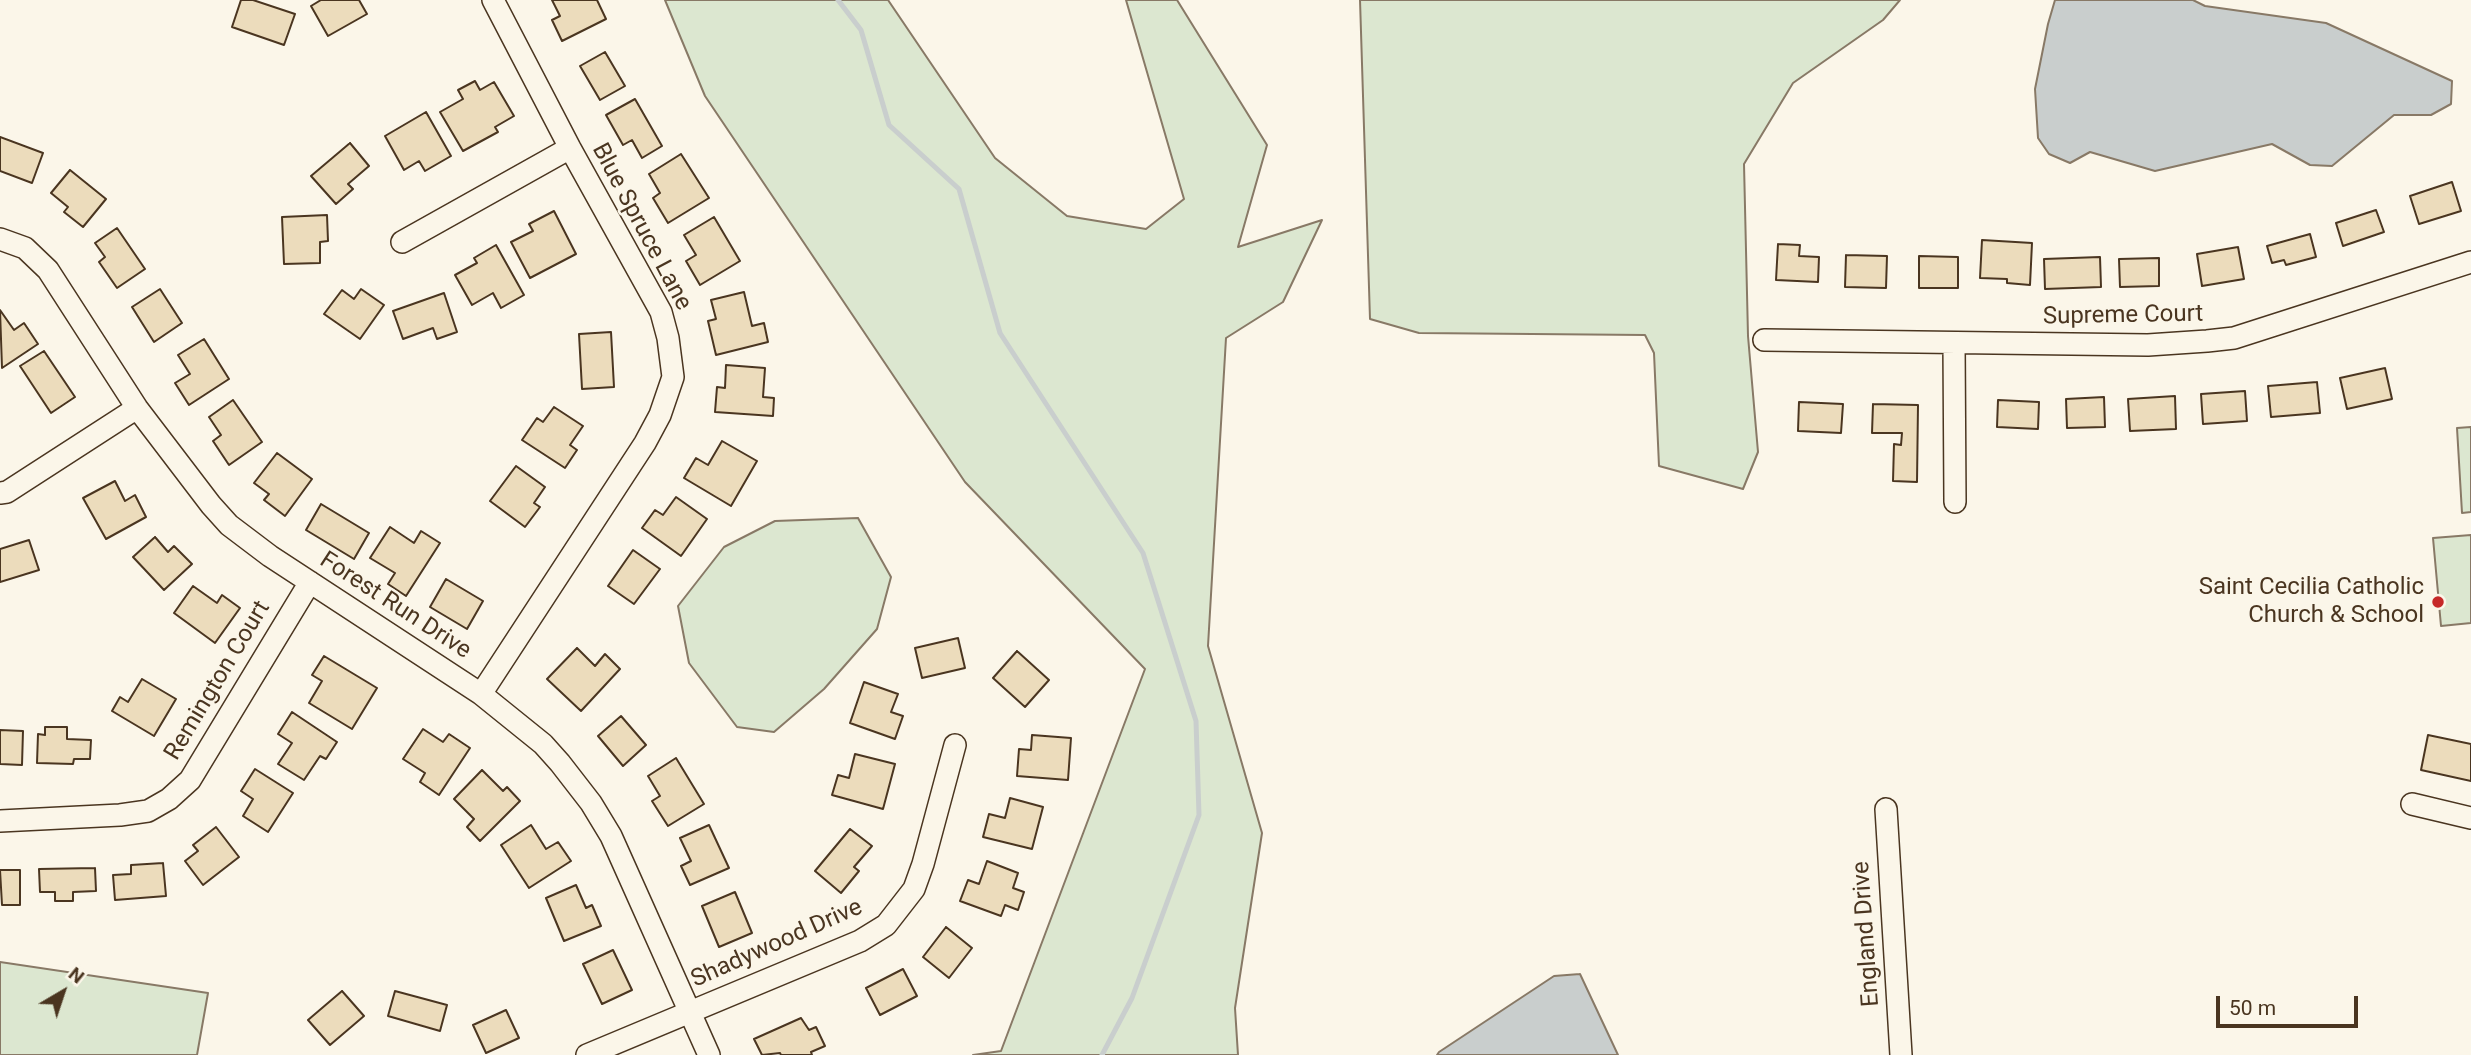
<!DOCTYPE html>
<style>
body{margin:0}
#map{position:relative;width:2471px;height:1055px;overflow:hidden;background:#fbf6e9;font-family:Roboto,sans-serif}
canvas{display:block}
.north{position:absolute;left:28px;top:957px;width:70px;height:70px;-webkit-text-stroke:5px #fbf6e9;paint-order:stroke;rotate:39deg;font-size:19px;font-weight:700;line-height:28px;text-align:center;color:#4a3520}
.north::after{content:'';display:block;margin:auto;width:24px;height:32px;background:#4a3520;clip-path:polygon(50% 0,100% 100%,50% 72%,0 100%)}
.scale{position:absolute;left:2216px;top:996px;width:142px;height:32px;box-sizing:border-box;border:4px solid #4a3520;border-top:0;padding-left:9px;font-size:21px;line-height:24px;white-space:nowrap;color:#4a3520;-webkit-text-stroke:5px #fbf6e9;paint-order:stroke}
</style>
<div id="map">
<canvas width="2471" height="1055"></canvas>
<div class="north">N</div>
<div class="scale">50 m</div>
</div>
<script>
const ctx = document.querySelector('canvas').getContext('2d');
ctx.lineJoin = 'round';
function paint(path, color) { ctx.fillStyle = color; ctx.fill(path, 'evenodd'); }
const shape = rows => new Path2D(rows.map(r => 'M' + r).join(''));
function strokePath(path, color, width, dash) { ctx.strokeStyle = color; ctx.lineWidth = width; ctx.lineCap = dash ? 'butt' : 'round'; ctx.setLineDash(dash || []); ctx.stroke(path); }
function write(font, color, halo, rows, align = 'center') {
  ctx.font = font + ' Roboto,sans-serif'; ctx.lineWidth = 5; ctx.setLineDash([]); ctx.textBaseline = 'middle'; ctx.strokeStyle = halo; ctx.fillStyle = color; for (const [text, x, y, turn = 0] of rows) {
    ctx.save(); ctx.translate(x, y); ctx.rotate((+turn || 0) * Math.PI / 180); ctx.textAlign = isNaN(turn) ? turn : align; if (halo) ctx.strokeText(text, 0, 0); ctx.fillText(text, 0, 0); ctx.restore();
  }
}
const green = shape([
 [665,0,888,0,995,158,1067,216,1146,229,1184,199,1126,0,1177,0,1267,145,1238,247,1322,220,1283,302,1226,338,1208,646,1262,833,1235,1008,1238,1055,973,1055,1001,1051,1145,669,965,482,705,96,665,0],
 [1360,0,1900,0,1883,20,1793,83,1744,164,1748,336,1758,452,1743,489,1659,466,1654,353,1645,335,1419,333,1370,319,1360,0],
 [2471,427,2471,512,2462,513,2457,428,2471,427],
 [858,518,891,577,877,629,824,689,774,732,737,727,689,663,678,606,724,547,775,521,858,518],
 [2471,535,2471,623,2441,626,2433,538,2471,535],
 [0,962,208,993,197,1055,0,1055,0,962]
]);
const water = shape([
 [2055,0,2193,0,2205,6,2326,23,2452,81,2451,104,2431,115,2394,115,2332,166,2310,165,2272,144,2155,171,2090,152,2070,163,2049,154,2038,138,2035,89,2048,24,2055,0],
 [1580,974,1618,1055,1437,1055,1439,1052,1554,976,1580,974]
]);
const stream = shape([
 [838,0,861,30,889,125,959,189,1000,333,1143,553,1196,721,1199,815,1132,998,1102,1055]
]);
const building = shape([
 [241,0,253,0,295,14,284,45,232,27,241,0],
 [321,0,359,0,367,14,328,36,311,6,321,0],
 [552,0,597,0,606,19,562,41,552,20,560,16,552,0],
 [605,52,625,86,600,100,580,66,605,52],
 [475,81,480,90,494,82,514,116,495,127,498,132,463,151,440,112,463,99,458,90,475,81],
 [635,99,662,146,642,158,632,140,623,145,606,115,635,99],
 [426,112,451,156,425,171,419,161,404,170,385,136,426,112],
 [0,137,43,153,32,183,0,171,0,137],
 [350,143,369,166,348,184,353,189,336,204,311,176,350,143],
 [681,154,709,198,668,223,653,198,660,193,649,174,681,154],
 [70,170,106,199,83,227,64,212,68,207,51,193,70,170],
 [2452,182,2461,211,2419,224,2410,196,2452,182],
 [2376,210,2384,232,2343,246,2336,223,2376,210],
 [554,211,576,254,530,278,511,242,533,231,529,224,554,211],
 [327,215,328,241,320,242,320,263,284,264,282,217,327,215],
 [714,217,740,261,700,285,686,261,696,255,684,235,714,217],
 [117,228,145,269,117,288,99,262,105,257,95,243,117,228],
 [2310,234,2316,257,2286,265,2284,260,2272,263,2267,246,2310,234],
 [1982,240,2032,243,2030,285,2007,283,2007,279,1980,278,1982,240],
 [1778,244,1800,245,1799,256,1819,257,1818,282,1776,280,1778,244],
 [496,245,524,295,501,308,493,293,472,305,455,275,477,263,474,258,496,245],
 [2238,247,2244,279,2202,286,2197,254,2238,247],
 [1846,255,1887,256,1886,288,1845,287,1846,255],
 [1919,256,1958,257,1958,288,1919,288,1919,256],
 [2100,257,2101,287,2045,289,2044,259,2100,257],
 [2159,258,2159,286,2120,287,2119,259,2159,258],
 [160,289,182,323,154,342,132,307,160,289],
 [361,289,384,305,360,339,324,314,342,290,354,299,361,289],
 [744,292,752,326,764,323,768,342,716,355,708,321,716,319,711,300,744,292],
 [444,293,457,332,437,339,433,328,403,339,393,311,444,293],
 [0,310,14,330,24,323,38,344,2,368,0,310],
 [611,332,614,387,582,389,579,334,611,332],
 [204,339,229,379,189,405,175,383,190,374,178,355,204,339],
 [44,351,75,397,51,413,20,366,44,351],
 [726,365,765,368,763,397,774,398,773,416,715,412,717,387,725,388,726,365],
 [2385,368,2392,399,2347,409,2340,378,2385,368],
 [2317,382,2320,413,2271,417,2268,386,2317,382],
 [2245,391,2247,421,2203,424,2201,394,2245,391],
 [2175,396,2176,429,2130,431,2128,399,2175,396],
 [2104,397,2105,427,2067,428,2066,399,2104,397],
 [233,400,262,442,229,465,213,441,221,435,209,417,233,400],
 [1998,400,2039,402,2038,429,1997,427,1998,400],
 [1799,402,1843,404,1841,433,1798,431,1799,402],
 [1873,404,1918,405,1917,482,1893,481,1894,444,1901,445,1902,433,1872,433,1873,404],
 [554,407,583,426,570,445,577,450,565,468,522,440,537,418,543,422,554,407],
 [722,441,757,461,731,506,684,478,696,458,708,465,722,441],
 [277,453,312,479,285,516,264,500,269,494,254,483,277,453],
 [516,466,545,487,534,503,540,507,525,527,490,501,516,466],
 [115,481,125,501,135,495,146,517,106,539,83,498,115,481],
 [676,497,707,519,681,556,642,528,655,510,663,515,676,497],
 [321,504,369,533,354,559,306,530,321,504],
 [390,527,414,543,421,531,440,543,406,596,388,584,395,573,370,558,390,527],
 [155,537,168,552,174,546,192,564,164,590,133,557,155,537],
 [29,540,39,570,0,582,0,549,29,540],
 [633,550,660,569,634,604,608,586,633,550],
 [446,579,483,601,467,629,430,607,446,579],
 [193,586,217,603,222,595,240,608,215,643,174,613,193,586],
 [958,638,965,668,922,678,915,648,958,638],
 [577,648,595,666,605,654,620,669,581,711,547,679,577,648],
 [1017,651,1049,680,1025,707,993,678,1017,651],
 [324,656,377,688,352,729,309,703,322,681,312,675,324,656],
 [142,679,176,699,154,736,112,711,120,697,128,702,142,679],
 [864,682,898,694,891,712,903,716,895,739,850,723,864,682],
 [292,712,337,742,326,759,320,756,304,780,278,764,292,743,278,734,292,712],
 [621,716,646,745,623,766,598,736,621,716],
 [45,727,67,727,67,739,91,740,90,759,74,759,73,764,37,763,38,734,45,735,45,727],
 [423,729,443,742,449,734,470,748,439,795,420,782,425,773,403,759,423,729],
 [0,730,23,731,22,765,0,764,0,730],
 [1032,735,1071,738,1068,780,1017,776,1019,749,1031,750,1032,735],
 [2428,735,2471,744,2471,781,2421,770,2428,735],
 [855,754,895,764,883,809,832,795,838,775,849,778,855,754],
 [676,758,704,804,668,826,652,801,660,796,648,776,676,758],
 [255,769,293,793,268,832,243,816,253,799,241,791,255,769],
 [482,770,503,791,507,787,520,801,480,841,467,827,474,819,454,799,482,770],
 [1010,798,1043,807,1032,849,983,837,989,814,1005,818,1010,798],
 [531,825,546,849,558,842,571,861,529,888,501,845,531,825],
 [709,825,729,868,690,885,681,866,691,861,680,838,709,825],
 [216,827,239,857,203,885,185,861,198,851,193,845,216,827],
 [850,829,872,846,854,867,859,871,841,893,815,871,850,829],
 [987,861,1018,873,1013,888,1024,892,1018,910,1005,905,1001,916,960,901,968,880,979,884,987,861],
 [163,863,166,896,115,900,113,875,131,874,131,865,163,863],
 [95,868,96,891,73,892,73,901,55,901,55,892,40,892,39,869,95,868],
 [0,870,20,870,20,905,2,905,0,870],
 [576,885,586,908,592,905,601,926,564,941,546,898,576,885],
 [735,892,752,933,719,947,702,906,735,892],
 [946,927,972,948,949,978,923,957,946,927],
 [613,950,632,990,602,1004,583,964,613,950],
 [903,969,917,996,880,1015,866,988,903,969],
 [342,991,364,1016,330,1045,308,1020,342,991],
 [395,991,447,1005,440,1031,388,1016,395,991],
 [506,1010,519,1038,486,1053,473,1025,506,1010],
 [801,1018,809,1030,816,1027,825,1046,811,1052,812,1055,781,1055,780,1053,762,1055,754,1039,801,1018]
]);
const minor = shape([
 [0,239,25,248,48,270,137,408,211,505,229,525,270,556,481,694,543,744,560,763,591,803,611,836,709,1055],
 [402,242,570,148],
 [1764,340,2148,345,2207,341,2234,338,2471,262],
 [1954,343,1955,502],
 [0,493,7,492,137,408],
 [481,694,645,443,660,415,673,377,668,338,661,312,570,148,493,0],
 [2412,804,2471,818],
 [1886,809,1901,1055],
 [0,821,120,815,148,811,169,799,190,780,310,582],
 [587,1055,860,941,886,925,914,889,923,864,955,745]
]);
const markers = [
 [2438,602,7,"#c62828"]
];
const streetNames = [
 ["Blue Spruce Lane",641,227,62],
 ["Supreme Court",2123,316,-1],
 ["Forest Run Drive",395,606,33],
 ["Remington Court",218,681,-59],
 ["England Drive",1867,934,-94],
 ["Shadywood Drive",777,944,-24]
];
const poiNames = [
 ["Saint Cecilia Catholic",2424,588],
 ["Church & School",2424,616]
];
paint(green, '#dce7d0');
strokePath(green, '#887966', 2);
paint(water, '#c9cecd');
strokePath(water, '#887966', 2);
strokePath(stream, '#c9cecd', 5);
paint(building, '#ecdcbc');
strokePath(building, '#4a3520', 2);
strokePath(minor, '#4a3520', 24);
strokePath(minor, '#fbf6e9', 21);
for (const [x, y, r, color] of markers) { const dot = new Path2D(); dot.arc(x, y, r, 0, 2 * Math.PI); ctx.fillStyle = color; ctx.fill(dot); strokePath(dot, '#fbf6e9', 2.5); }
write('24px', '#4a3520', '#fbf6e9', streetNames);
write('24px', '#4a3520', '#fbf6e9', poiNames, 'right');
</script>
